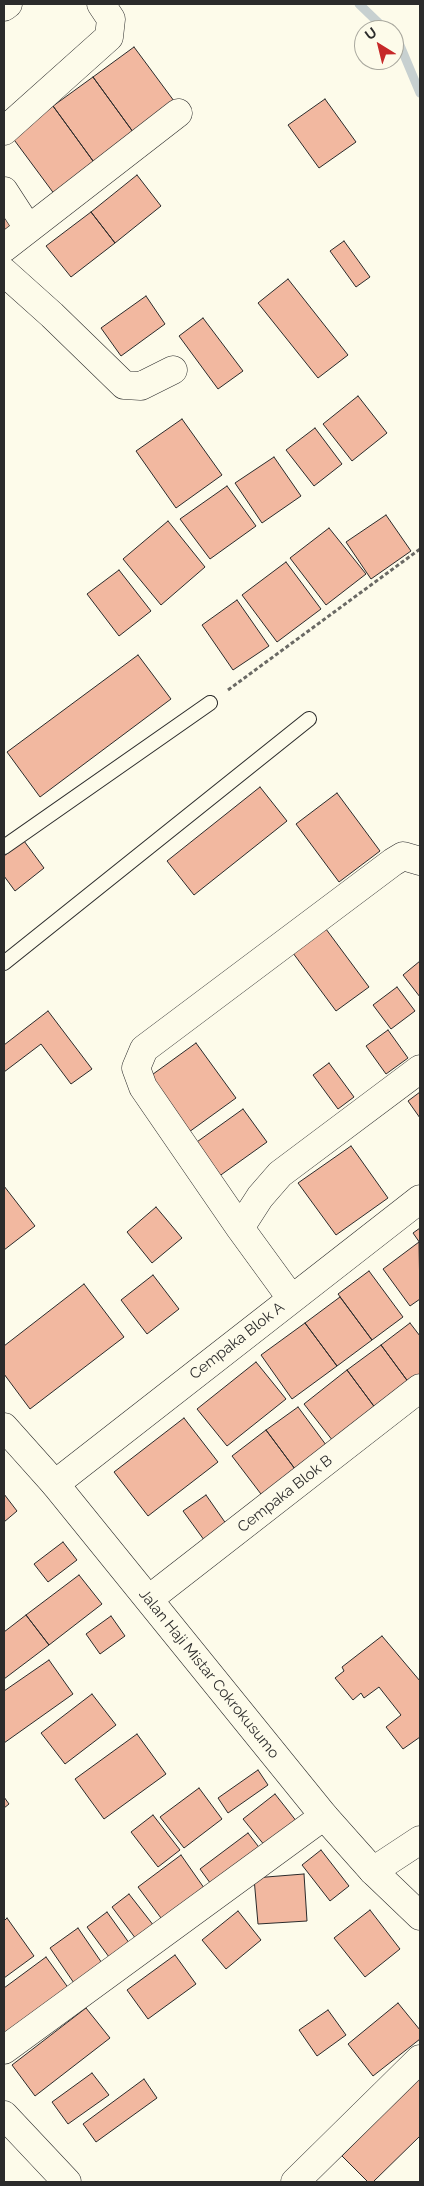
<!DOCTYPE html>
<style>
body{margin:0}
#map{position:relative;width:424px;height:2186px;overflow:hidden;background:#fdfbea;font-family:Raleway,sans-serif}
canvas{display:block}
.frame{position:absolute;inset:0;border:5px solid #2b2b2b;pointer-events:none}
.north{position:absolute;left:354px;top:20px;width:50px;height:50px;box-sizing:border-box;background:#fdfbea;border:1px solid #a9a89e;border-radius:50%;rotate:324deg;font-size:14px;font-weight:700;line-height:20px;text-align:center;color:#2b2b2b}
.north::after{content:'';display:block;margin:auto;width:18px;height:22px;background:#c62828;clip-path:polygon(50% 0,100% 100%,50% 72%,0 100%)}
</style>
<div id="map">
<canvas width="424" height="2186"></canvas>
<div class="frame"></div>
<div class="north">U</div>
</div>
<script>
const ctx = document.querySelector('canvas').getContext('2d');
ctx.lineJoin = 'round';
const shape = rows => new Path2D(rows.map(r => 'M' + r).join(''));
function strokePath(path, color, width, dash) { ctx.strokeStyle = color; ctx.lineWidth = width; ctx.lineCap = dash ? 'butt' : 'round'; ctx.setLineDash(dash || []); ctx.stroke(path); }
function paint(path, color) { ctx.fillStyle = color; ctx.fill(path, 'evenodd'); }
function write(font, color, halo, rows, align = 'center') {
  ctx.font = font + ' Raleway,sans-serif'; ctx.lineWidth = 4; ctx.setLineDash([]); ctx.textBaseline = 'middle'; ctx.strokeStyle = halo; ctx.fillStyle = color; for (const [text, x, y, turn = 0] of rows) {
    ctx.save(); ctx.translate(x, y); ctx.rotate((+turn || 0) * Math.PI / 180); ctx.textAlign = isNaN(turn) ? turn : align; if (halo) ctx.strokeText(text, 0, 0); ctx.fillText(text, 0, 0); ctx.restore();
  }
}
const stream = shape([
 [359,4,386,30],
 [394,37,399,43,420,93]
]);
const building = shape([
 [134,47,177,105,136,136,93,77,134,47],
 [93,77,136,136,96,165,53,106,93,77],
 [325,99,356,142,319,168,288,125,325,99],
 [53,106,96,165,55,195,12,137,53,106],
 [137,175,161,206,115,243,91,212,137,175],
 [91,212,115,243,71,277,46,246,91,212],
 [4,215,14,229,4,237,4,215],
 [344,241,370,277,356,287,330,251,344,241],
 [288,279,348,355,318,378,258,303,288,279],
 [146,296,165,324,121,356,101,328,146,296],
 [203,318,243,371,218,389,179,336,203,318],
 [358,396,387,433,352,461,323,424,358,396],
 [182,419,222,475,176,508,136,451,182,419],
 [315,428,342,464,314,486,286,450,315,428],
 [274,457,301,496,262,523,235,483,274,457],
 [227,486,256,526,210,559,180,519,227,486],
 [386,515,411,551,371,579,346,542,386,515],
 [168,521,205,567,161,605,123,559,168,521],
 [329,528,366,574,326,605,290,558,329,528],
 [286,562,321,609,277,642,242,595,286,562],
 [119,570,151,611,119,636,87,594,119,570],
 [237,600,269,646,233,670,202,625,237,600],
 [138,655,171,699,40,797,7,752,138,655],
 [260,787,287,821,194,895,167,861,260,787],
 [337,793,380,851,339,882,296,824,337,793],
 [24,841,44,868,15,891,4,876,4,856,24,841],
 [323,925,369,987,336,1011,290,949,323,925],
 [420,961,420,997,403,975,420,961],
 [397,987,415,1011,391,1029,373,1005,397,987],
 [48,1011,92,1069,71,1084,41,1044,4,1072,4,1045,48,1011],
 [388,1030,408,1058,386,1074,366,1046,388,1030],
 [196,1043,236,1098,189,1132,149,1077,196,1043],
 [329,1063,354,1097,338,1109,313,1075,329,1063],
 [420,1092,420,1118,408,1101,420,1092],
 [243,1109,267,1142,218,1177,194,1144,243,1109],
 [351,1146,388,1198,336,1235,298,1183,351,1146],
 [4,1186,35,1226,4,1250,4,1186],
 [156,1207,182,1238,152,1263,127,1232,156,1207],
 [420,1228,420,1243,413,1233,420,1228],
 [419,1242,420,1299,410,1306,383,1269,419,1242],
 [369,1271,403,1317,372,1340,338,1294,369,1271],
 [153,1275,179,1309,147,1334,121,1300,153,1275],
 [84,1284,124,1337,30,1409,4,1374,4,1346,84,1284],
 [340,1297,372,1340,337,1366,305,1323,340,1297],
 [305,1323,337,1366,292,1399,261,1355,305,1323],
 [410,1323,420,1336,420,1375,409,1383,381,1345,410,1323],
 [381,1345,409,1383,376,1409,347,1370,381,1345],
 [256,1362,286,1399,227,1446,197,1409,256,1362],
 [347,1370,376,1409,333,1441,304,1404,347,1370],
 [298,1407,329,1449,298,1473,266,1430,298,1407],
 [184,1418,218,1462,148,1516,114,1472,184,1418],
 [266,1430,298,1473,264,1498,232,1456,266,1430],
 [4,1494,17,1511,4,1522,4,1494],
 [206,1495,229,1528,207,1544,183,1511,206,1495],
 [63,1542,77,1560,48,1582,34,1564,63,1542],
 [79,1575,102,1604,49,1645,26,1615,79,1575],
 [26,1615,49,1645,4,1679,4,1632,26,1615],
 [111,1616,125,1636,100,1654,86,1634,111,1616],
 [382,1636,420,1681,420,1737,403,1749,386,1727,401,1715,379,1687,364,1698,361,1693,353,1700,335,1678,344,1671,342,1667,382,1636],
 [49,1660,73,1694,4,1743,4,1691,49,1660],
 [92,1694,116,1725,65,1764,41,1733,92,1694],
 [137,1734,166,1774,104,1819,75,1779,137,1734],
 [258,1770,268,1785,228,1813,218,1798,258,1770],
 [199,1788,222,1819,184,1848,160,1817,199,1788],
 [275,1794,301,1827,270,1852,243,1819,275,1794],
 [4,1797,9,1804,4,1808,4,1797],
 [153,1815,180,1850,158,1867,131,1832,153,1815],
 [248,1833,265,1855,216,1891,200,1869,248,1833],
 [321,1850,349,1886,330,1901,302,1865,321,1850],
 [181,1855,209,1895,167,1926,138,1887,181,1855],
 [304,1874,307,1921,258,1924,254,1878,304,1874],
 [129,1894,154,1926,136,1939,112,1907,129,1894],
 [370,1910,400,1949,365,1977,334,1938,370,1910],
 [238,1911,261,1940,226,1969,202,1940,238,1911],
 [107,1912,132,1947,112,1961,87,1927,107,1912],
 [7,1918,34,1956,4,1978,4,1921,7,1918],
 [78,1928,104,1966,76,1986,50,1948,78,1928],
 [175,1955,196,1984,148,2019,127,1990,175,1955],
 [46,1957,72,1993,4,2043,4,1988,46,1957],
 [398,2003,420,2030,420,2039,373,2076,348,2044,398,2003],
 [86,2008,110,2038,35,2096,12,2065,86,2008],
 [328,2010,346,2035,317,2056,299,2030,328,2010],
 [92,2073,109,2095,68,2124,52,2102,92,2073],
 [420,2078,420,2136,373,2182,368,2182,342,2156,420,2078],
 [144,2079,157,2098,96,2142,83,2124,144,2079]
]);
const path = shape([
 [228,690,420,549]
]);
const service = shape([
 [4,847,210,703],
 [4,963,309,719]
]);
const minor = shape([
 [4,7,8,4],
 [4,131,109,37,111,19,101,4],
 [4,191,28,228],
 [4,248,178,113],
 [4,272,52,315,124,385,141,386,173,370],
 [240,1228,143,1087,136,1068,144,1049,393,862,403,856,420,861],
 [291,1298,240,1228,260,1197,280,1174,420,1069],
 [55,1484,420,1199],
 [149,1599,420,1388],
 [373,1871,420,1840],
 [4,2050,324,1816],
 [4,2115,67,2182],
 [295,2182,420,2059]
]);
const primary = shape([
 [4,1427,55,1484,324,1816,373,1871,420,1916]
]);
const streetNames = [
 ["Cempaka Blok A",237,1341,-38],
 ["Cempaka Blok B",285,1494,-38],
 ["Jalan Haji Mistar Cokrokusumo",209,1674,51]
];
strokePath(stream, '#c7d0d0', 9);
paint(building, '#f2b8a0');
strokePath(building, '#2b2b2b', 1);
strokePath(service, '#2b2b2b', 16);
strokePath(minor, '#2b2b2b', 29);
strokePath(primary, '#2b2b2b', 29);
strokePath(path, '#6a6964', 3, [4, 2.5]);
strokePath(service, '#fdfbea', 14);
strokePath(minor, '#fdfbea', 28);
strokePath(primary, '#fdfbea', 28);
write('15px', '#2b2b2b', '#fdfbea', streetNames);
</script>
